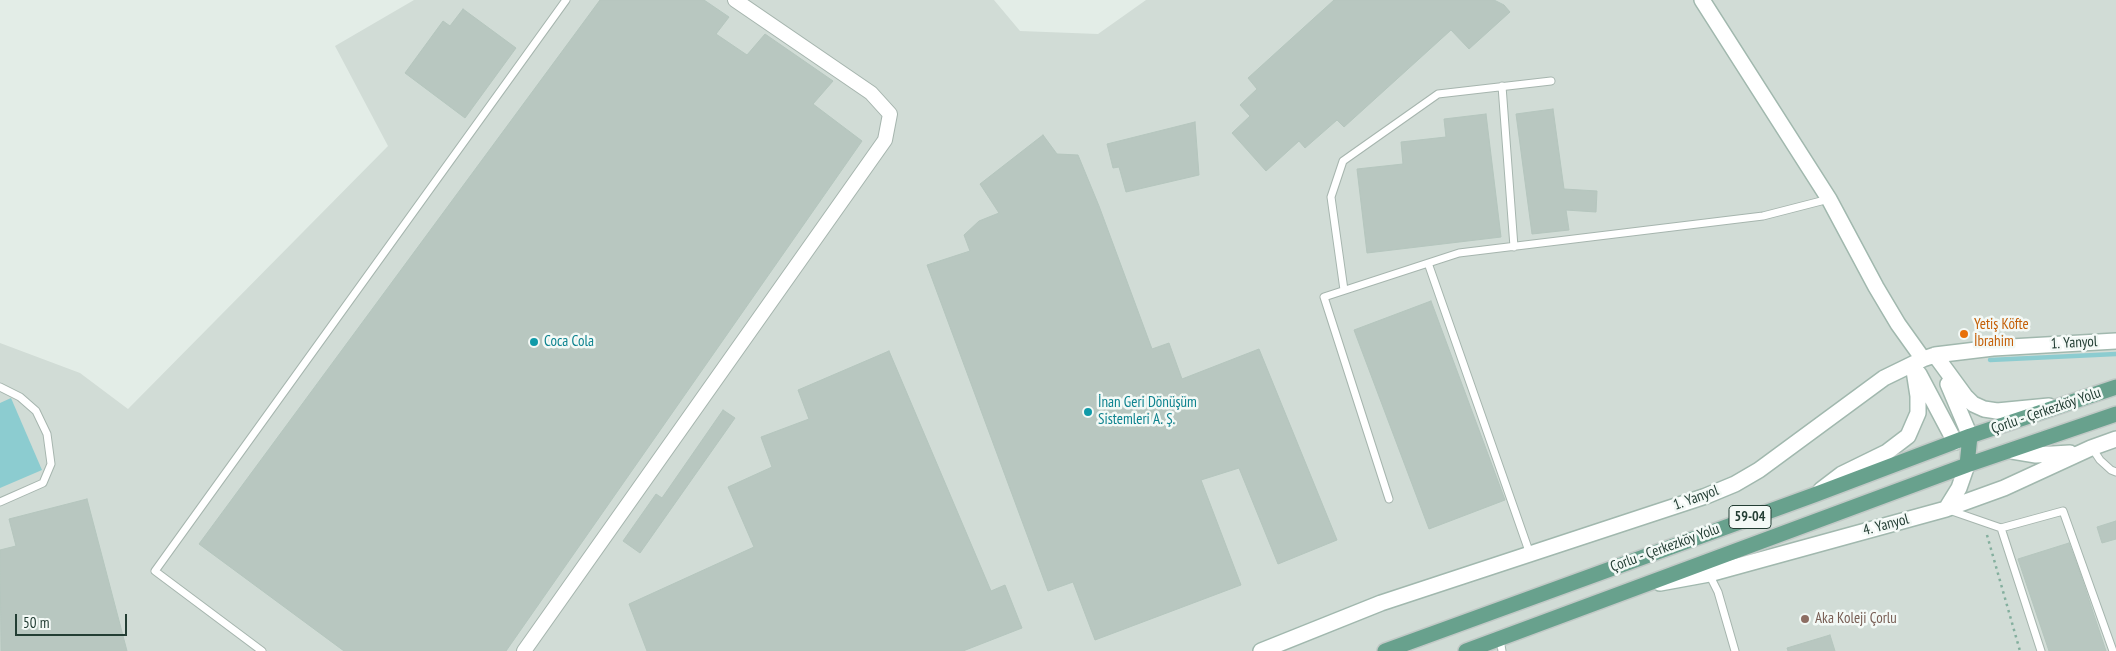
<!DOCTYPE html>
<meta charset="utf-8">
<style>
body{margin:0}
#map{position:relative;width:2116px;height:651px;overflow:hidden;background:#e3ede7;font-family:"PT Sans Narrow",sans-serif}
canvas{display:block}
.scale{position:absolute;left:15px;top:614px;width:112px;height:22px;box-sizing:border-box;border:2px solid #233e34;border-top:0;padding-left:6px;font-size:15px;line-height:18px;white-space:nowrap;color:#233e34;-webkit-text-stroke:4px #f3f9f6;paint-order:stroke}
</style>
<div id="map">
<canvas width="2116" height="651"></canvas>
<div class="scale">50 m</div>
</div>
<script>
const ctx = document.querySelector('canvas').getContext('2d');
ctx.lineJoin = 'round';
function paint(path, color) { ctx.fillStyle = color; ctx.fill(path, 'evenodd'); }
const shape = rows => new Path2D(rows.map(r => 'M' + r).join(''));
function strokePath(path, color, width, dash) { ctx.strokeStyle = color; ctx.lineWidth = width; ctx.lineCap = dash ? 'butt' : 'round'; ctx.setLineDash(dash || []); ctx.stroke(path); }
function write(font, color, halo, rows, align = 'center') {
  ctx.font = font + ' "PT Sans Narrow",sans-serif'; ctx.lineWidth = 5; ctx.setLineDash([]); ctx.textBaseline = 'middle'; ctx.strokeStyle = halo; ctx.fillStyle = color; for (const [text, x, y, turn = 0] of rows) {
    ctx.save(); ctx.translate(x, y); ctx.rotate((+turn || 0) * Math.PI / 180); ctx.textAlign = isNaN(turn) ? turn : align; if (halo) ctx.strokeText(text, 0, 0); ctx.fillText(text, 0, 0); ctx.restore();
  }
}
const built = shape([
 [414,0,994,0,1020,31,1098,34,1146,0,2116,0,2116,651,0,651,0,343,80,373,128,409,388,146,335,46]
]);
const water = shape([
 [11,398,42,470,0,488,0,403]
]);
const stream = shape([
 [1990,360,2116,354]
]);
const building = shape([
 [600,0,704,0,729,17,716,34,747,55,765,34,833,81,813,104,862,141,506,651,344,651,199,544,600,0],
 [1334,0,1494,0,1504,5,1510,12,1469,49,1451,30,1344,127,1337,120,1305,148,1299,141,1266,171,1232,133,1250,116,1240,105,1257,89,1248,78,1334,0],
 [463,9,516,48,465,118,405,73,443,21,450,26,463,9],
 [1553,109,1564,189,1597,191,1596,212,1566,210,1569,230,1532,234,1516,114,1553,109],
 [1486,114,1501,237,1367,253,1357,169,1403,164,1401,142,1446,137,1444,119,1486,114],
 [1195,122,1199,175,1126,192,1119,167,1113,168,1107,144,1195,122],
 [1043,135,1057,154,1078,155,1099,206,1152,349,1169,343,1182,379,1259,349,1337,540,1278,564,1239,468,1201,480,1241,585,1095,640,1073,582,1048,591,927,265,970,251,964,235,979,221,999,213,980,184,1043,135],
 [1431,301,1505,500,1429,529,1354,330,1431,301],
 [889,351,991,591,1005,585,1022,628,963,651,647,651,629,604,754,547,728,487,772,467,761,437,809,419,798,390,889,351],
 [723,410,735,418,640,553,623,541,656,494,662,498,723,410],
 [87,499,127,651,1,651,0,550,16,546,9,519,87,499],
 [2116,521,2116,539,2102,543,2097,527,2116,521],
 [2069,543,2080,573,2106,651,2049,651,2018,559,2069,543],
 [1830,635,1835,651,1788,651,1787,648,1830,635]
]);
const path = shape([
 [1987,535,2020,651]
]);
const lane = shape([
 [1502,86,1514,247],
 [1428,263,1530,554],
 [1344,290,1331,197,1343,161,1438,94,1551,81],
 [0,387,20,397,36,411,47,434,51,464,43,483,0,502],
 [2092,448,2100,460,2111,470,2116,472],
 [1389,499,1324,297,1459,253,1763,216,1829,199],
 [1949,510,2001,528,2063,511,2113,651],
 [2001,528,2041,651],
 [1709,574,1718,592,1735,651],
 [1500,639,1502,651],
 [262,651,155,571,566,0]
]);
const street = shape([
 [524,651,885,140,890,114,871,93,735,0]
]);
const secondary = shape([
 [1702,0,1829,199,1876,287,1898,324,1923,359],
 [1935,355,1965,396,1973,404,1984,409,1997,411,2049,406],
 [1919,374,1955,442],
 [1948,384,1970,436],
 [2012,451,2036,455,2070,453],
 [1821,490,1842,474,1887,452,1908,436,1918,413,1918,396,1913,364],
 [1946,509,1959,488,1967,465],
 [1660,583,1709,574,1946,509,2004,488,2091,448,2116,439],
 [1261,651,1381,603,1706,496,1735,484,1759,470,1884,378,1923,359,1935,355,1993,348,2116,341]
]);
const primary = shape([
 [1967,465,1970,436],
 [1385,651,1814,495,1970,436,2116,387],
 [1466,651,1967,465,2116,414]
]);
const markers = [
 [1964,334,5,"#e8710a"],
 [534,342,5,"#0f9aa8"],
 [1088,412,5,"#0f9aa8"],
 [1805,619,5,"#8d6e63"]
];
const shields = [
 [1750,517,42]
];
const shieldNames = [
 ["59-04",1750,517]
];
const foodNames = [
 ["Yetiş Köfte",1974,325],
 ["İbrahim",1974,342]
];
const cultureNames = [
 ["Coca Cola",544,342],
 ["İnan Geri Dönüşüm",1098,403],
 ["Sistemleri A. Ş.",1098,420]
];
const streetNames = [
 ["1. Yanyol",2074,343,-3],
 ["Çorlu - Çerkezköy Yolu",2046,411,-19],
 ["1. Yanyol",1696,498,-20],
 ["4. Yanyol",1886,525,-15],
 ["Çorlu - Çerkezköy Yolu",1665,548,-20]
];
const educationNames = [
 ["Aka Koleji Çorlu",1815,619]
];
paint(built, '#d1dcd6');
paint(water, '#8cccd0');
strokePath(stream, '#8cccd0', 4.5);
paint(building, '#b8c7c0');
strokePath(building, '#b5c6be', 1);
strokePath(lane, '#a6b5ae', 9);
strokePath(street, '#a6b5ae', 16);
strokePath(secondary, '#a1b8ae', 18);
strokePath(primary, '#c1c9c6', 18);
strokePath(path, '#84af9e', 2.5, [2.5, 4]);
strokePath(lane, '#fff', 7);
strokePath(street, '#fff', 14);
strokePath(secondary, '#fff', 15);
strokePath(primary, '#68a18d', 15);
for (const [x, y, r, color] of markers) { const dot = new Path2D(); dot.arc(x, y, r, 0, 2 * Math.PI); ctx.fillStyle = color; ctx.fill(dot); strokePath(dot, '#f3f9f6', 2); }
for (const [x, y, w] of shields) { const box = new Path2D(); box.roundRect(x - w / 2, y - 11.5, w, 23, 4); ctx.fillStyle = '#f3f9f6'; ctx.fill(box); strokePath(box, '#233e34', 1); }
write('bold 14px', '#233e34', null, shieldNames);
write('15px', '#c56008', '#f3f9f6', foodNames, 'left');
write('15px', '#0d838f', '#f3f9f6', cultureNames, 'left');
write('15px', '#233e34', '#f3f9f6', streetNames);
write('15px', '#785e54', '#f3f9f6', educationNames, 'left');
</script>
